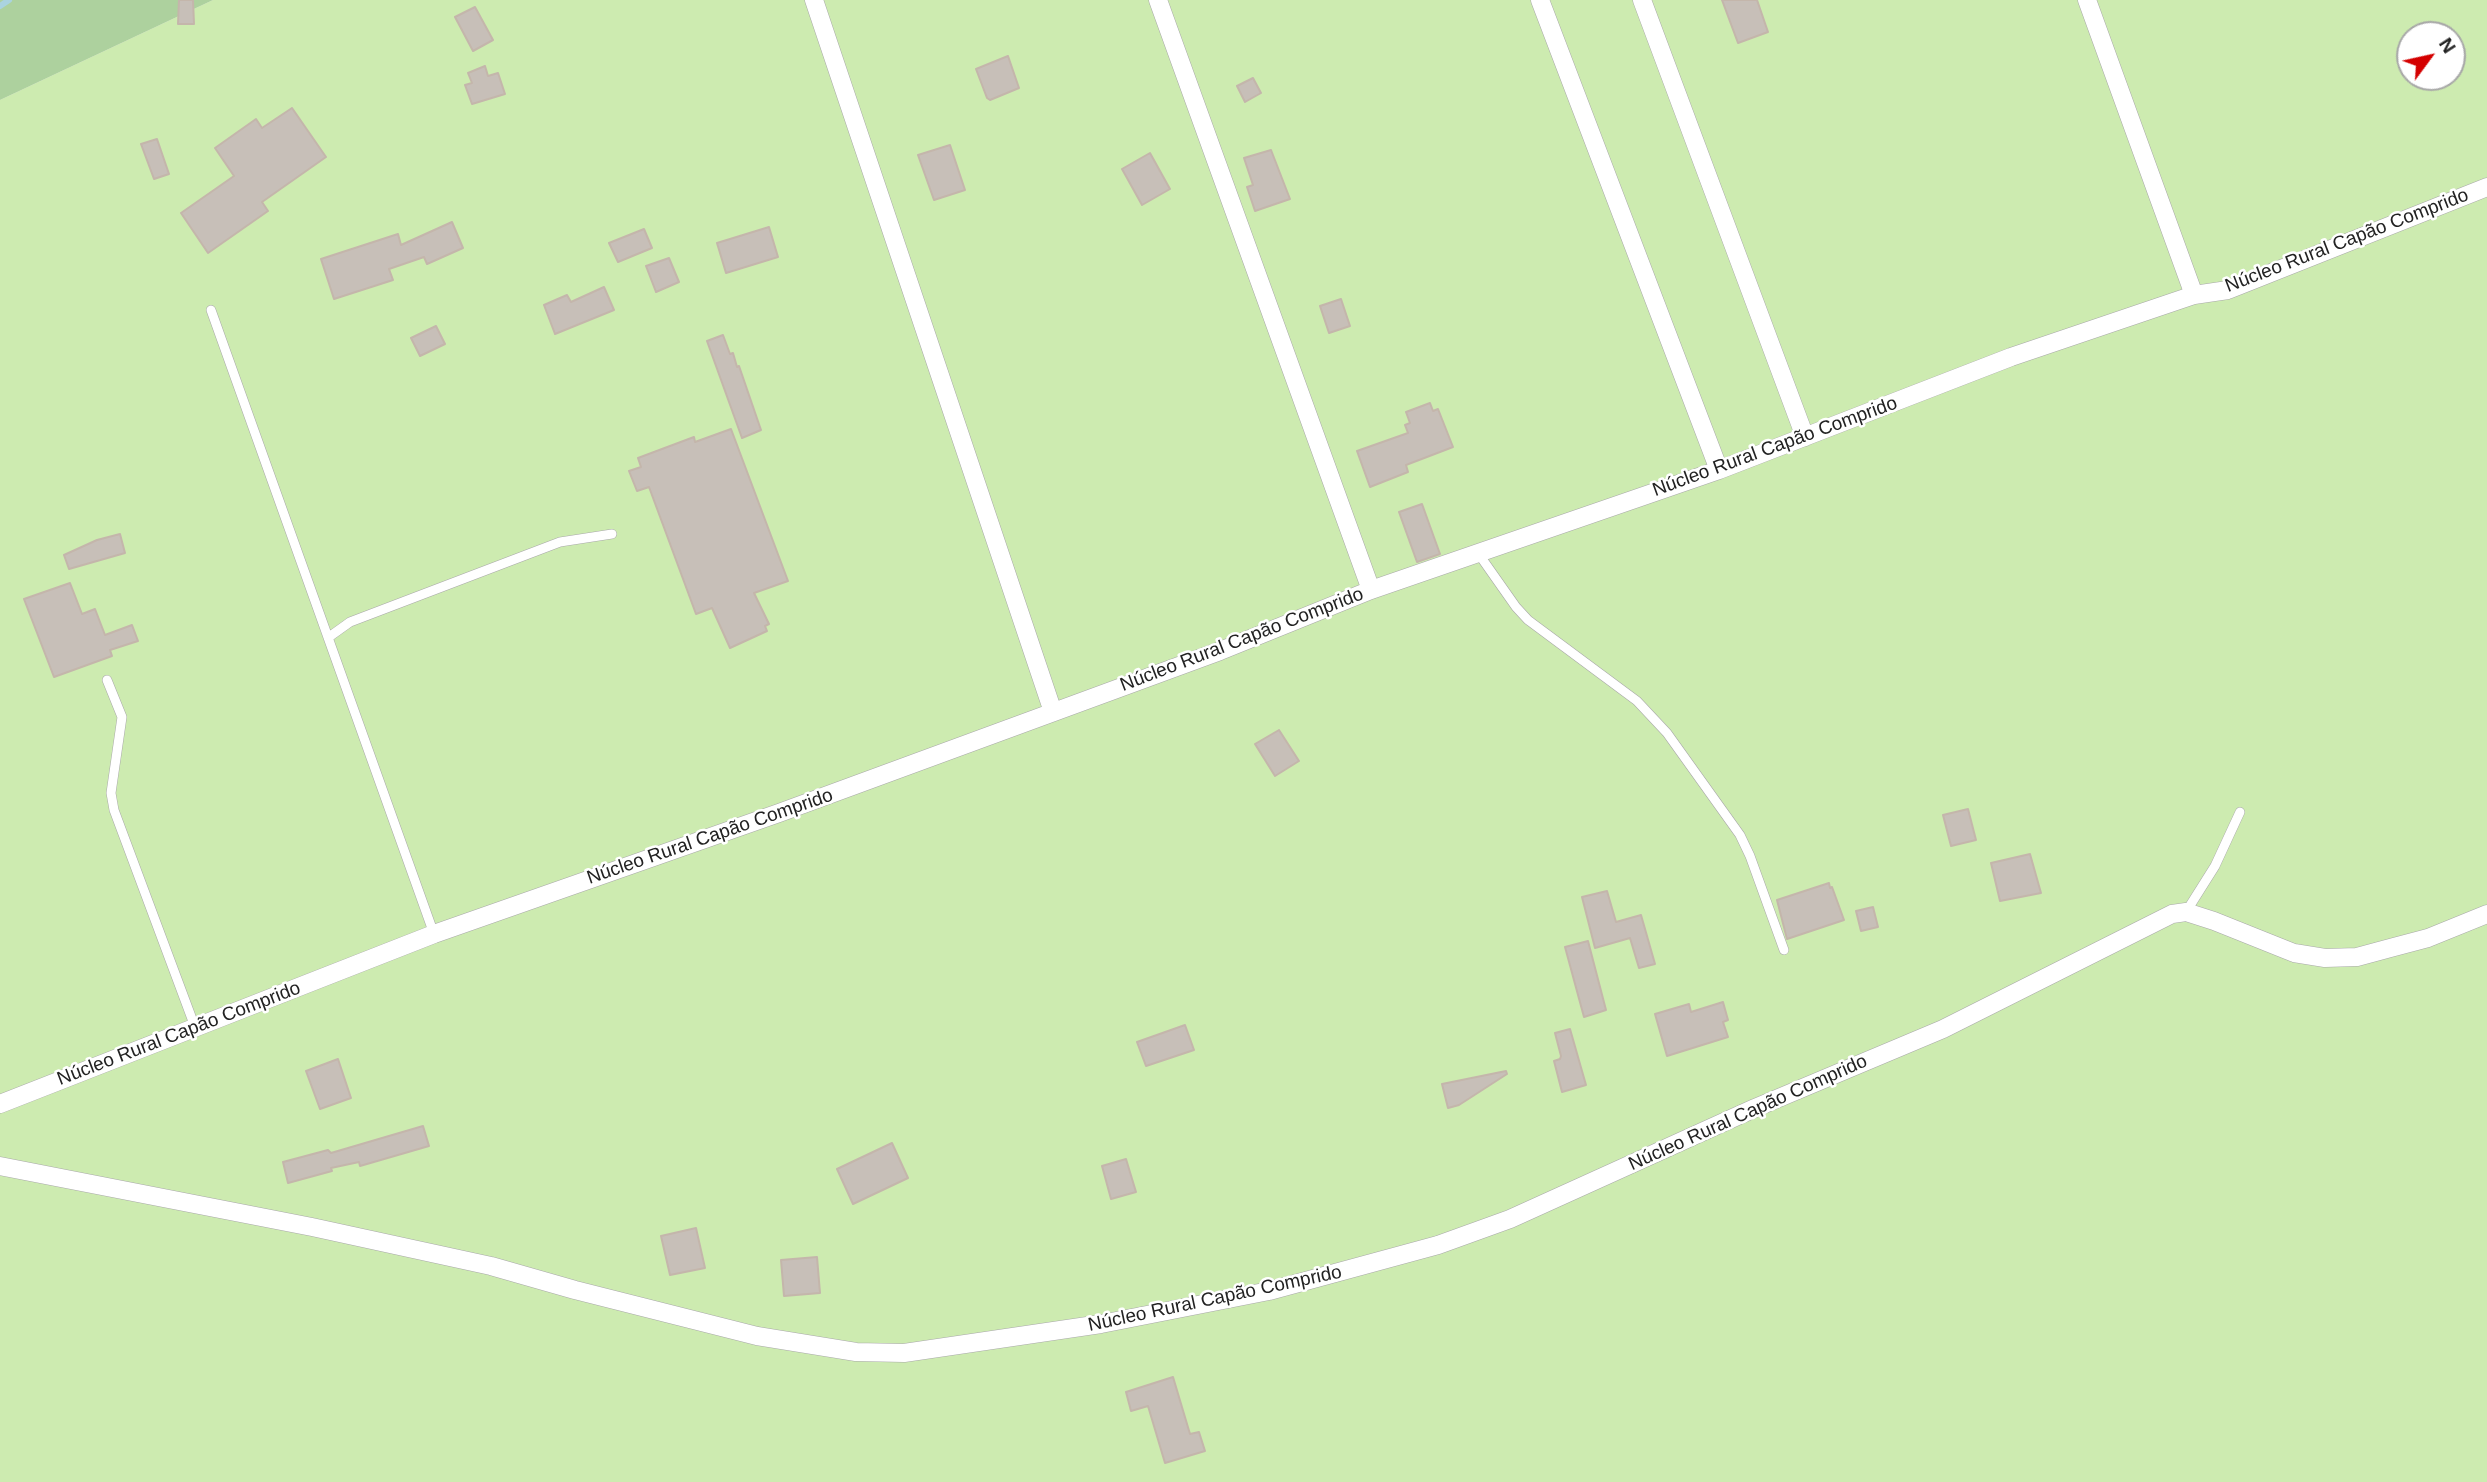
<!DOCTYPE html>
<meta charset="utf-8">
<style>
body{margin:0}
#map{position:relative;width:2487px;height:1482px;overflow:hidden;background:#f2efe9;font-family:Arial,sans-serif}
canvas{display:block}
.north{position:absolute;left:2396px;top:21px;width:70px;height:70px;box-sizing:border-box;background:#fff;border:2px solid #a7a7a7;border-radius:50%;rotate:57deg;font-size:19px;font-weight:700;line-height:28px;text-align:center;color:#222}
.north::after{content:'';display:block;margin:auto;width:24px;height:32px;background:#d40000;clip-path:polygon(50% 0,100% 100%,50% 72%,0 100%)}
</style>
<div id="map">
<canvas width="2487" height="1482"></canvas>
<div class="north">N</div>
</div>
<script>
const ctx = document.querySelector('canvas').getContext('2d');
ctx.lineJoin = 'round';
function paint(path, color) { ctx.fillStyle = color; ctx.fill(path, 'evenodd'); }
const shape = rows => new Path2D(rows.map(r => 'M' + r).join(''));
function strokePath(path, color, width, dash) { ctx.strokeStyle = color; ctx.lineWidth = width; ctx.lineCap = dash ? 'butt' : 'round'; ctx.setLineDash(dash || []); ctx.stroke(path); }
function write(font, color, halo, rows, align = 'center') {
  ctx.font = font + ' Arial,sans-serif'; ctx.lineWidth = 5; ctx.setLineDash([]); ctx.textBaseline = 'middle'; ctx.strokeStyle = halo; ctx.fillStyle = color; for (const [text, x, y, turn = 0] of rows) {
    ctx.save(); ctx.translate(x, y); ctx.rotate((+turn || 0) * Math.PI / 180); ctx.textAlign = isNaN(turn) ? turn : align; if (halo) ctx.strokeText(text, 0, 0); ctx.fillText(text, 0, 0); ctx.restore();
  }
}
const grass = shape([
 [213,0,2487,0,2487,1482,0,1482,0,100],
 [2410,35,2452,35,2452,77,2410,77]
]);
const forest = shape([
 [0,0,213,0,0,100]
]);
const stream = shape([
 [0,6,9,0]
]);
const building = shape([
 [179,0,193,0,194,24,178,24,179,0],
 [1722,0,1757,0,1768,32,1738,43,1722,0],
 [475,7,493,40,473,51,455,17,475,7],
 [1008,56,1019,88,990,100,987,98,976,69,1008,56],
 [485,66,488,76,498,73,505,94,472,104,465,85,472,83,468,73,485,66],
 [1253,78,1261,93,1245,102,1237,86,1253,78],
 [292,108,326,157,262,202,268,211,208,253,181,213,234,176,215,148,256,119,262,128,292,108],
 [157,139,169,174,154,179,141,144,157,139],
 [950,145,965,190,934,200,918,155,950,145],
 [1271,150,1290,199,1255,211,1247,187,1253,185,1244,158,1271,150],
 [1150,153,1170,189,1142,205,1122,169,1150,153],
 [452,222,463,248,427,264,424,257,389,269,393,280,334,299,321,259,398,234,401,245,452,222],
 [769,227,778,257,726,273,717,243,769,227],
 [644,229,652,248,618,262,609,243,644,229],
 [669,258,679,282,656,292,646,266,669,258],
 [604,287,614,310,555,334,544,305,567,295,571,302,604,287],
 [1341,299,1350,326,1329,333,1320,306,1341,299],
 [436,326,445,344,420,356,411,338,436,326],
 [723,335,730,354,733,353,737,367,739,366,761,430,742,438,707,341,723,335],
 [1430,403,1433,411,1438,409,1453,447,1406,465,1408,472,1370,487,1357,451,1408,433,1405,425,1410,423,1406,412,1430,403],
 [731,429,788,581,754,593,769,624,765,626,767,631,730,648,712,608,696,614,649,487,637,491,629,471,641,467,638,458,694,437,695,442,731,429],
 [1422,504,1440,554,1417,562,1399,512,1422,504],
 [120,534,125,553,69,569,64,555,97,540,120,534],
 [70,583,82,614,95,609,105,635,132,625,138,641,110,650,112,656,54,677,24,599,70,583],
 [1279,730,1299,761,1275,776,1255,744,1279,730],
 [1968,809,1976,840,1951,846,1943,815,1968,809],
 [2030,854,2041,893,2000,901,1991,863,2030,854],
 [1829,883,1830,888,1832,887,1844,920,1787,939,1777,900,1829,883],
 [1607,891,1616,922,1641,915,1655,964,1639,968,1630,938,1595,948,1582,897,1607,891],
 [1873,907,1878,927,1861,931,1856,911,1873,907],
 [1588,941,1606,1010,1584,1017,1565,947,1588,941],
 [1723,1002,1728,1020,1723,1022,1728,1037,1667,1056,1655,1014,1689,1004,1691,1012,1723,1002],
 [1185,1025,1194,1050,1146,1066,1137,1042,1185,1025],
 [1570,1029,1586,1085,1562,1092,1554,1061,1560,1059,1561,1056,1555,1033,1570,1029],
 [338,1059,351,1098,320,1109,306,1071,338,1059],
 [1506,1071,1507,1074,1459,1105,1448,1108,1442,1084,1506,1071],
 [423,1126,429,1146,360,1166,359,1162,331,1168,332,1171,288,1183,283,1162,328,1150,331,1153,423,1126],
 [892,1143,908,1178,853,1204,837,1169,892,1143],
 [1126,1159,1136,1192,1111,1199,1102,1166,1126,1159],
 [696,1228,705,1268,670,1275,661,1236,696,1228],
 [817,1257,820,1293,784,1296,781,1260,817,1257],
 [1173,1377,1190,1434,1199,1432,1205,1451,1165,1463,1148,1406,1131,1411,1126,1392,1173,1377]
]);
const lane = shape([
 [211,310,434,934],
 [1478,553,1516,607,1528,620,1637,701,1667,733,1740,835,1750,856,1784,950],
 [329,637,350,622,560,542,612,534],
 [107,680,122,717,111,793,114,810,195,1027],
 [2186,912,2215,866,2240,812]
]);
const street = shape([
 [814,0,1053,712],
 [1158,0,1371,590],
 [1540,0,1719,470],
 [1642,0,1805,437],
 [2087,0,2194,295],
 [0,1104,434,934,779,813,1220,651,1371,590,1719,470,2011,357,2194,295,2228,290,2487,187],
 [0,1166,312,1227,491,1266,575,1290,757,1336,856,1352,904,1353,1101,1324,1269,1291,1438,1245,1510,1219,1755,1108,1943,1029,2172,914,2186,912,2214,921,2294,953,2325,958,2357,957,2394,947,2428,938,2487,914]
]);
const streetNames = [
 ["Núcleo Rural Capão Comprido",2347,241,-21],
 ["Núcleo Rural Capão Comprido",1775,447,-20],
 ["Núcleo Rural Capão Comprido",1242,640,-21],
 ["Núcleo Rural Capão Comprido",710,837,-19],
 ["Núcleo Rural Capão Comprido",179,1034,-21],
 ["Núcleo Rural Capão Comprido",1748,1113,-24],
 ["Núcleo Rural Capão Comprido",1215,1299,-12]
];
paint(grass, '#cdebb0');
paint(forest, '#add19e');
strokePath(stream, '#aad3df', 6);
paint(building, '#c7bfb8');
strokePath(building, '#c4b6ab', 2);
strokePath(lane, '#a9a9a9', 10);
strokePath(street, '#a9a9a9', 19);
strokePath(lane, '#fff', 9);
strokePath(street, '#fff', 18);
write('19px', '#222', '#fff', streetNames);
</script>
